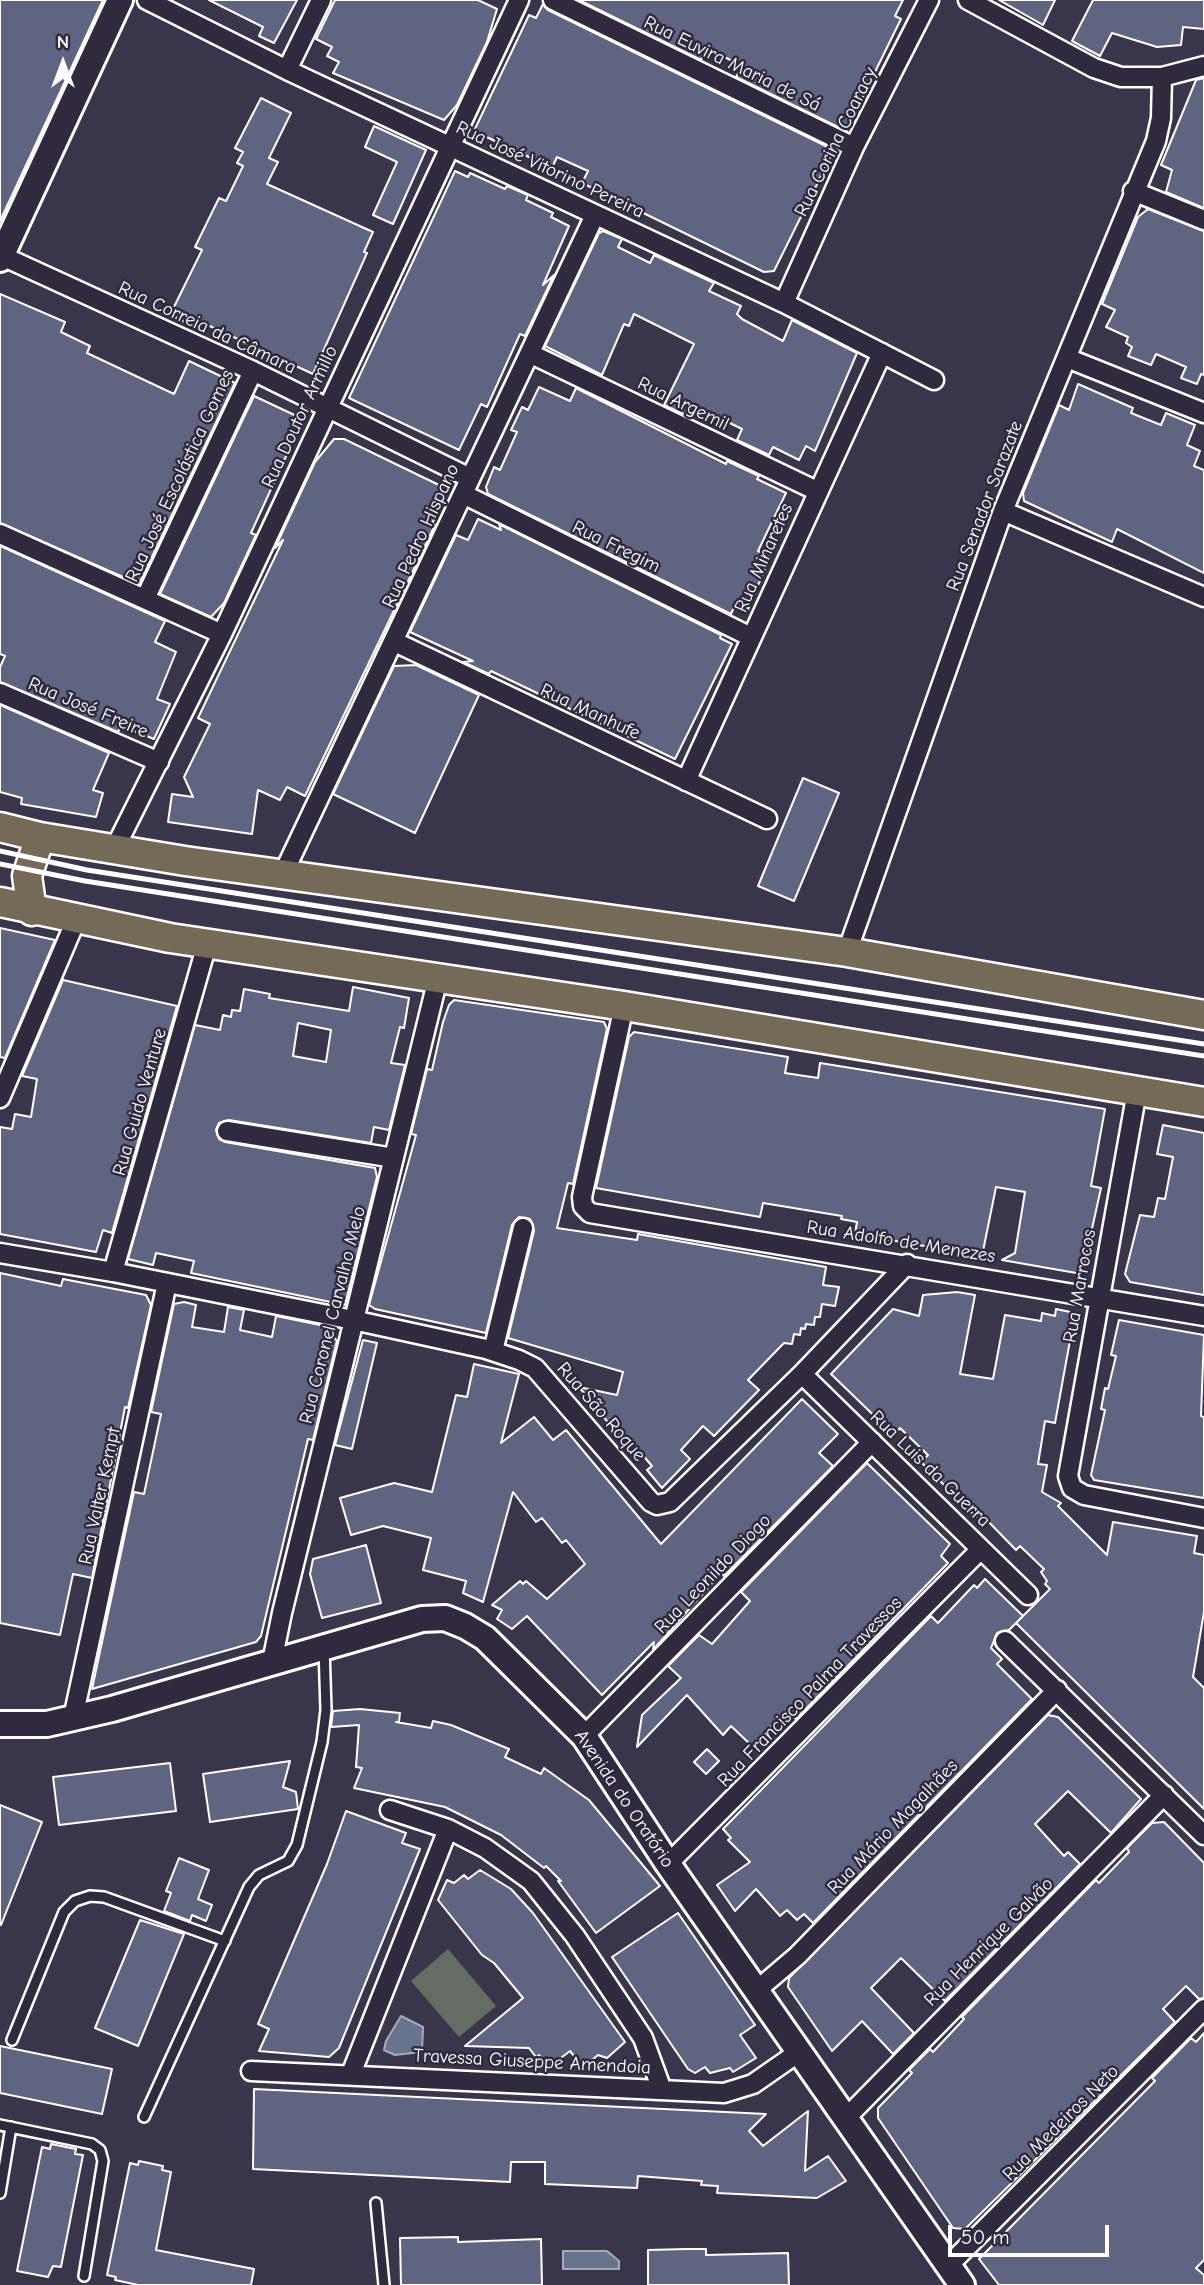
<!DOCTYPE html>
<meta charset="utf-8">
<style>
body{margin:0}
#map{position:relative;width:1204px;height:2285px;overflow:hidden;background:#39364b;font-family:"Comic Neue",sans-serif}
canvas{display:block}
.north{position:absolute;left:28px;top:28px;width:70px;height:70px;-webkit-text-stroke:5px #2f2a3d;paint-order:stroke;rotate:0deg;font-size:19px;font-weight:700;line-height:28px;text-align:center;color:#fff}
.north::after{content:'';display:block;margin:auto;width:24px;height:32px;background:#fff;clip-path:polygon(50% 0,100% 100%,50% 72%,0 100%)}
.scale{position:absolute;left:948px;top:2225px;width:161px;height:32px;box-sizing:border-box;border:4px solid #fff;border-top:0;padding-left:9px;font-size:21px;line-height:24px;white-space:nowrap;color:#fff;-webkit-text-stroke:5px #2f2a3d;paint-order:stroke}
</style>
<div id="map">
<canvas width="1204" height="2285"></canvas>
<div class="north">N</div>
<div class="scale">50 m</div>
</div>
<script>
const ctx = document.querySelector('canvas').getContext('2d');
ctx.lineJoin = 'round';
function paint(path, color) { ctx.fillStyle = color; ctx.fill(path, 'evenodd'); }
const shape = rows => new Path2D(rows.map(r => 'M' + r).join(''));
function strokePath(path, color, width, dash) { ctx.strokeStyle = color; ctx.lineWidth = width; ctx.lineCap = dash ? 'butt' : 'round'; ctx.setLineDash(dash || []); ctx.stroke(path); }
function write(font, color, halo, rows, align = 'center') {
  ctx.font = font + ' "Comic Neue",sans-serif'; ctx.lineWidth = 5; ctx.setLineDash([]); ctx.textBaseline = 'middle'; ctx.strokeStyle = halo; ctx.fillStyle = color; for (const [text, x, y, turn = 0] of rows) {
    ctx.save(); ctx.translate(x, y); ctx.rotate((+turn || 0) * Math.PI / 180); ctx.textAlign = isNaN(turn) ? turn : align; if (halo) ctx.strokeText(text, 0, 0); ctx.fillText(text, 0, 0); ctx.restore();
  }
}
const green = shape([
 [448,1949,496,2006,459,2037,411,1981]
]);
const water = shape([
 [401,2016,423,2027,422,2052,395,2055,384,2050,386,2041,401,2016],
 [563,2251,607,2251,619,2261,619,2269,563,2269,563,2251]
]);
const building = shape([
 [0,0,103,0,0,221,0,0],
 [209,0,297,0,274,43,259,36,263,27,209,0],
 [335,0,478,0,497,9,487,42,457,105,444,120,333,73,339,62,327,56,332,47,316,39,335,0],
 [579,0,903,0,895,16,901,19,846,131,736,77,742,66,707,48,701,60,579,0],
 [999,0,1055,0,1043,25,999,0],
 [1093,0,1204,0,1204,29,1183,27,1181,45,1157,47,1112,33,1100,56,1072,41,1093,0],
 [543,4,548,10,834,150,774,271,764,272,582,183,588,171,557,157,552,168,474,131,529,15,536,18,543,4],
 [1204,78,1204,208,1166,192,1172,170,1161,165,1196,80,1204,78],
 [261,98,291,113,269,158,278,162,267,184,373,232,364,252,367,253,313,374,199,321,196,327,170,315,202,250,195,247,219,198,226,201,243,166,237,163,243,152,235,148,261,98],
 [374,126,426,150,393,224,373,215,397,162,365,147,374,126],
 [455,171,468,177,470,173,505,189,507,186,528,195,526,200,553,213,551,217,569,226,543,285,554,275,525,336,520,334,487,407,481,404,459,450,349,398,455,171],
 [1148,209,1204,231,1204,375,1201,374,1197,384,1181,378,1186,367,1156,354,1151,365,1128,356,1132,347,1126,343,1128,337,1106,327,1115,310,1102,304,1138,217,1148,209],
 [603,231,622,239,618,247,650,263,654,255,714,283,709,291,741,306,737,314,742,319,783,341,792,320,857,353,815,451,806,446,799,460,773,447,769,455,737,440,742,429,695,406,690,417,664,405,694,344,634,314,629,326,624,324,602,375,545,346,599,233,603,231],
 [0,294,65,322,61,332,90,346,87,353,174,394,189,361,235,383,139,584,0,523,0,294],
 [1078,384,1133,408,1131,413,1161,425,1166,413,1195,425,1187,445,1200,451,1194,466,1204,470,1204,573,1117,529,1112,542,1024,501,1023,493,1059,405,1069,410,1078,384],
 [539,387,570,401,576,388,726,464,727,461,759,476,757,479,786,493,758,551,770,557,748,609,736,603,731,614,488,494,486,487,494,467,500,470,517,432,511,430,522,407,528,410,539,387],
 [254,396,303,419,251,533,256,535,224,603,211,617,160,594,254,396],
 [334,439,344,439,441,486,444,496,432,524,435,525,305,796,287,787,280,800,258,790,252,834,168,822,172,794,193,797,184,777,210,724,198,718,283,540,275,548,315,462,334,439],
 [478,519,501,530,499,524,721,635,720,638,732,644,675,759,491,671,489,674,463,662,473,661,410,632,456,535,468,540,478,519],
 [0,546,165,621,155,642,176,652,157,699,170,704,154,739,121,726,118,732,0,682,0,667,5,656,0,654,0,546],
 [416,665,479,695,415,833,333,794,394,666,416,665],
 [0,705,109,753,93,790,103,793,96,817,21,804,22,798,0,792,0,705],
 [803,778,839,793,794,901,758,886,803,778],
 [0,928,55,940,5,1058,0,1057,0,928],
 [63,980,177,1006,112,1233,103,1230,96,1252,0,1234,0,1127,12,1129,15,1114,31,1117,37,1079,22,1076,63,980],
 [353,987,409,998,404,1028,400,1027,391,1063,405,1065,389,1130,374,1127,371,1143,229,1120,219,1123,216,1130,219,1139,225,1142,375,1168,377,1177,345,1305,191,1273,194,1261,156,1253,153,1265,128,1259,195,1025,220,1030,223,1015,231,1017,232,1010,240,1011,244,989,270,994,269,998,349,1011,353,987],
 [298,1023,331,1030,326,1062,293,1056,298,1023],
 [454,1000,604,1022,607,1029,573,1184,568,1183,557,1228,637,1240,638,1234,826,1267,823,1285,839,1287,835,1306,822,1304,820,1317,815,1317,814,1325,806,1324,805,1329,801,1328,800,1335,794,1334,792,1344,784,1343,748,1380,759,1390,714,1436,703,1426,681,1450,690,1459,662,1488,647,1470,652,1466,634,1445,611,1426,579,1387,617,1395,623,1372,508,1338,534,1231,530,1219,519,1217,512,1225,486,1333,375,1309,369,1305,416,1135,411,1134,427,1069,432,1070,443,1022,449,1005,454,1000],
 [634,1032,788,1057,785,1073,818,1078,820,1063,1105,1109,1091,1186,1101,1188,1082,1274,1002,1260,1015,1253,1025,1192,996,1187,982,1256,855,1234,857,1222,841,1219,842,1216,763,1203,760,1217,596,1188,629,1037,634,1032],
 [1163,1125,1204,1133,1204,1295,1130,1282,1125,1274,1140,1215,1154,1217,1158,1198,1165,1199,1173,1157,1157,1154,1163,1125],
 [0,1273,61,1286,63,1279,146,1295,151,1305,128,1408,125,1407,92,1578,73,1574,60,1635,0,1623,0,1273],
 [957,1292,975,1295,960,1374,993,1379,1005,1315,1041,1321,1042,1313,1055,1316,1056,1309,1075,1313,1055,1423,1045,1421,1038,1464,1047,1465,1042,1492,1061,1503,1058,1506,1107,1555,1113,1522,1197,1536,1194,1553,1204,1555,1204,1612,1193,1677,1204,1688,1204,1809,1016,1623,1050,1589,1045,1584,1047,1581,1041,1572,1044,1569,1020,1546,1016,1550,980,1513,976,1517,921,1462,928,1455,900,1428,894,1435,831,1374,893,1309,919,1316,923,1295,957,1292],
 [184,1302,196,1305,192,1327,224,1332,228,1307,244,1310,240,1330,272,1337,276,1316,325,1326,337,1341,313,1440,308,1439,261,1636,256,1642,92,1689,134,1492,144,1494,161,1414,151,1412,174,1304,184,1302],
 [1119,1320,1204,1335,1201,1416,1204,1417,1204,1498,1094,1480,1091,1475,1105,1410,1101,1409,1105,1388,1108,1389,1116,1356,1111,1355,1119,1320],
 [363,1340,377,1343,352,1449,335,1445,363,1340],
 [474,1364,519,1374,501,1443,534,1417,553,1440,566,1430,661,1544,802,1399,838,1434,819,1453,833,1466,724,1576,721,1573,653,1650,654,1642,602,1695,527,1616,512,1629,497,1619,502,1610,492,1605,520,1581,523,1584,526,1581,547,1599,585,1564,566,1540,562,1543,542,1518,536,1522,513,1492,483,1602,463,1593,466,1581,423,1570,431,1538,383,1526,351,1535,340,1498,394,1483,432,1492,456,1395,467,1397,474,1364],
 [867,1463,950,1544,941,1556,948,1563,796,1719,787,1710,752,1746,731,1726,723,1735,687,1695,637,1747,642,1715,681,1678,668,1666,699,1635,712,1644,750,1601,741,1592,867,1463],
 [366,1545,381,1603,322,1618,310,1574,313,1559,366,1545],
 [985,1579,1023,1616,1009,1630,997,1633,991,1648,1002,1659,997,1664,1032,1699,813,1923,804,1914,797,1920,787,1910,780,1916,756,1889,735,1911,717,1885,750,1862,728,1840,731,1838,723,1829,931,1616,938,1623,974,1585,977,1588,985,1579],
 [360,1709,400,1713,399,1722,396,1722,431,1728,433,1721,451,1725,509,1749,505,1757,541,1774,544,1768,589,1800,660,1886,596,1933,558,1881,561,1881,546,1866,544,1868,501,1835,445,1807,354,1788,362,1768,356,1767,359,1725,331,1727,333,1711,360,1709],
 [1048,1715,1058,1717,1141,1799,1111,1833,1068,1791,1035,1824,1064,1856,1068,1852,1080,1864,945,2001,901,1958,871,1988,914,2033,893,2054,862,2021,832,2051,788,1987,789,1978,1048,1715],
 [707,1749,719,1761,706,1774,694,1762,707,1749],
 [290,1761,283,1787,296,1792,298,1809,210,1822,203,1774,290,1761],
 [170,1763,176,1811,59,1825,53,1777,170,1763],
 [0,1805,42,1822,1,1925,0,1925,0,1805],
 [346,1811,406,1833,402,1843,420,1849,339,2048,329,2057,259,2051,269,2029,258,2024,327,1864,346,1811],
 [1164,1822,1204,1863,1204,1998,1199,1999,1186,1986,1163,2009,1175,2022,965,2229,953,2228,878,2118,878,2108,912,2073,909,2070,930,2049,933,2052,964,2019,962,2017,1096,1880,1099,1883,1129,1852,1127,1848,1152,1823,1164,1822],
 [179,1858,209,1870,198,1899,212,1905,206,1921,192,1915,190,1921,164,1911,171,1893,166,1891,179,1858],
 [480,1870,511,1889,533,1913,625,2042,607,2058,598,2055,583,2067,570,2051,549,2067,539,2055,536,2057,529,2048,465,2046,523,1998,494,1963,482,1955,438,1900,447,1880,454,1883,464,1875,468,1879,480,1870],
 [678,1913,755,2025,740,2035,756,2058,733,2072,730,2068,710,2073,705,2067,695,2073,688,2069,612,1957,678,1913],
 [140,1920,184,1934,138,2046,95,2028,140,1920],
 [1204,2033,1204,2260,1196,2268,1204,2275,1204,2285,999,2285,979,2259,1155,2081,1152,2078,1191,2038,1196,2042,1204,2033],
 [0,2046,112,2069,102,2114,0,2093,0,2046],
 [254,2089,766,2114,749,2131,763,2146,808,2111,805,2171,828,2156,846,2181,817,2198,717,2193,718,2186,701,2185,702,2181,638,2176,637,2188,545,2184,545,2162,511,2162,510,2182,253,2169,254,2089],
 [51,2144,76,2149,75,2154,83,2155,61,2267,53,2266,48,2277,17,2271,42,2147,50,2149,51,2144],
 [139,2161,163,2166,162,2170,171,2172,156,2250,254,2269,251,2285,138,2285,115,2280,116,2277,107,2275,130,2163,138,2165,139,2161],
 [458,2237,458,2242,541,2239,542,2285,401,2285,400,2238,458,2237],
 [687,2249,706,2249,706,2255,788,2253,789,2285,648,2285,648,2250,687,2249]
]);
const lane = shape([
 [12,2040,64,1912,75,1901,90,1896,104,1897,225,1941],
 [144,2117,249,1887,259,1875,288,1861,297,1845,322,1742,326,1710,324,1648],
 [0,2125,92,2144,100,2150,103,2161,84,2276],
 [0,2193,11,2127],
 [376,2203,384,2285]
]);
const street = shape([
 [147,0,287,70,784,303,934,380],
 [553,0,854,147],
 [968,0,1094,68,1121,77,1162,77,1204,66],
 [287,70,321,0],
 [1133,191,1204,220],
 [0,255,253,371,470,478],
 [784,303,854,147,929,0],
 [531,354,817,491],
 [1067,358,1204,413],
 [463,494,751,637],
 [1003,511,1204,597],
 [0,534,222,634],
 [145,599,253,371],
 [395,642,767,819],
 [0,693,159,762],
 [686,781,882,353],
 [114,850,222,634,519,0],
 [283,874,595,215],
 [847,952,1003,511,1156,141,1161,118,1162,77],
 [624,1006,582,1197,583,1206,590,1213,1204,1316],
 [1137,1091,1068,1476,1072,1488,1084,1495,1204,1518],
 [0,1098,76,920],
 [227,1131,394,1158],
 [0,1253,113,1272,353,1320,486,1349,519,1360,535,1368,651,1502,657,1505,670,1502,802,1374,907,1264],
 [113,1272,207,944],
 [493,1351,523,1228],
 [802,1374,1028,1595],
 [1005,1641,1204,1835],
 [272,1662,282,1613,438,978],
 [73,1718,167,1283],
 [584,1736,872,1442],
 [390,1810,448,1829,485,1848,531,1881,575,1936,643,2038,662,2090],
 [668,1864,981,1549],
 [757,1990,797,1956,1057,1690],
 [251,2071,724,2093,753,2084,799,2052],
 [351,2074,448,1829],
 [845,2119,1164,1795],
 [948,2266,1204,2009]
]);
const secondary = shape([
 [0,259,120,0],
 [0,1724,47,1724,112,1709,422,1619,445,1618,465,1626,485,1638,584,1736,668,1864,962,2285]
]);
const primary = shape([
 [0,827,40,837,185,861,847,952,1204,1015],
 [0,902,170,938,624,1006,1204,1102],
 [32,911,27,876,40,837]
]);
const rail = shape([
 [0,851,87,870,1204,1044],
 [0,864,85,881,1204,1056]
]);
const streetNames = [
 ["Rua Euvira Maria de Sá",732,64,26],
 ["Rua Corina Coaracy",836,142,-64],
 ["Rua José Vitorino Pereira",550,170,25],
 ["Rua Correia da Câmara",207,328,25],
 ["Rua Argemil",683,404,26],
 ["Rua Doutor Armillo",300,417,-65],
 ["Rua José Escolástica Gomes",180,476,-65],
 ["Rua Senador Sarazate",985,506,-69],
 ["Rua Pedro Hispano",421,536,-65],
 ["Rua Fregim",616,547,26],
 ["Rua Minaretes",764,558,-66],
 ["Rua José Freire",88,708,23],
 ["Rua Manhufe",590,712,25],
 ["Rua Guido Venture",140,1102,-74],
 ["Rua Adolfo de Menezes",901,1242,9],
 ["Rua Marrocos",1080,1286,-80],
 ["Rua Coronel Carvalho Melo",333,1315,-76],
 ["Rua São Roque",601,1412,49],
 ["Rua Luis da Guerra",930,1469,44],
 ["Rua Valter Kempt",100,1496,-78],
 ["Rua Leonildo Diogo",713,1574,-46],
 ["Rua Francisco Palma Travessos",810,1692,-46],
 ["Avenida do Oratório",624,1799,56],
 ["Rua Mário Magalhães",893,1827,-46],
 ["Rua Henrique Galvão",989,1942,-45],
 ["Travessa Giuseppe Amendoia",532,2062,3],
 ["Rua Medeiros Neto",1061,2123,-45]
];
paint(green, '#646d61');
paint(water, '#67748c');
strokePath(water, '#a4acba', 2);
paint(building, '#5f6481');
strokePath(building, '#fff', 2);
strokePath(lane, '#fff', 14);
strokePath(street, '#fff', 23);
strokePath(secondary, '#fff', 30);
strokePath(primary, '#fff', 33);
strokePath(lane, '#2f2a3d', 9);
strokePath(street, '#2f2a3d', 18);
strokePath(secondary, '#2f2a3d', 24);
strokePath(primary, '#756a55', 28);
strokePath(rail, '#fff', 5);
write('19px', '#fff', '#2f2a3d', streetNames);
</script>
